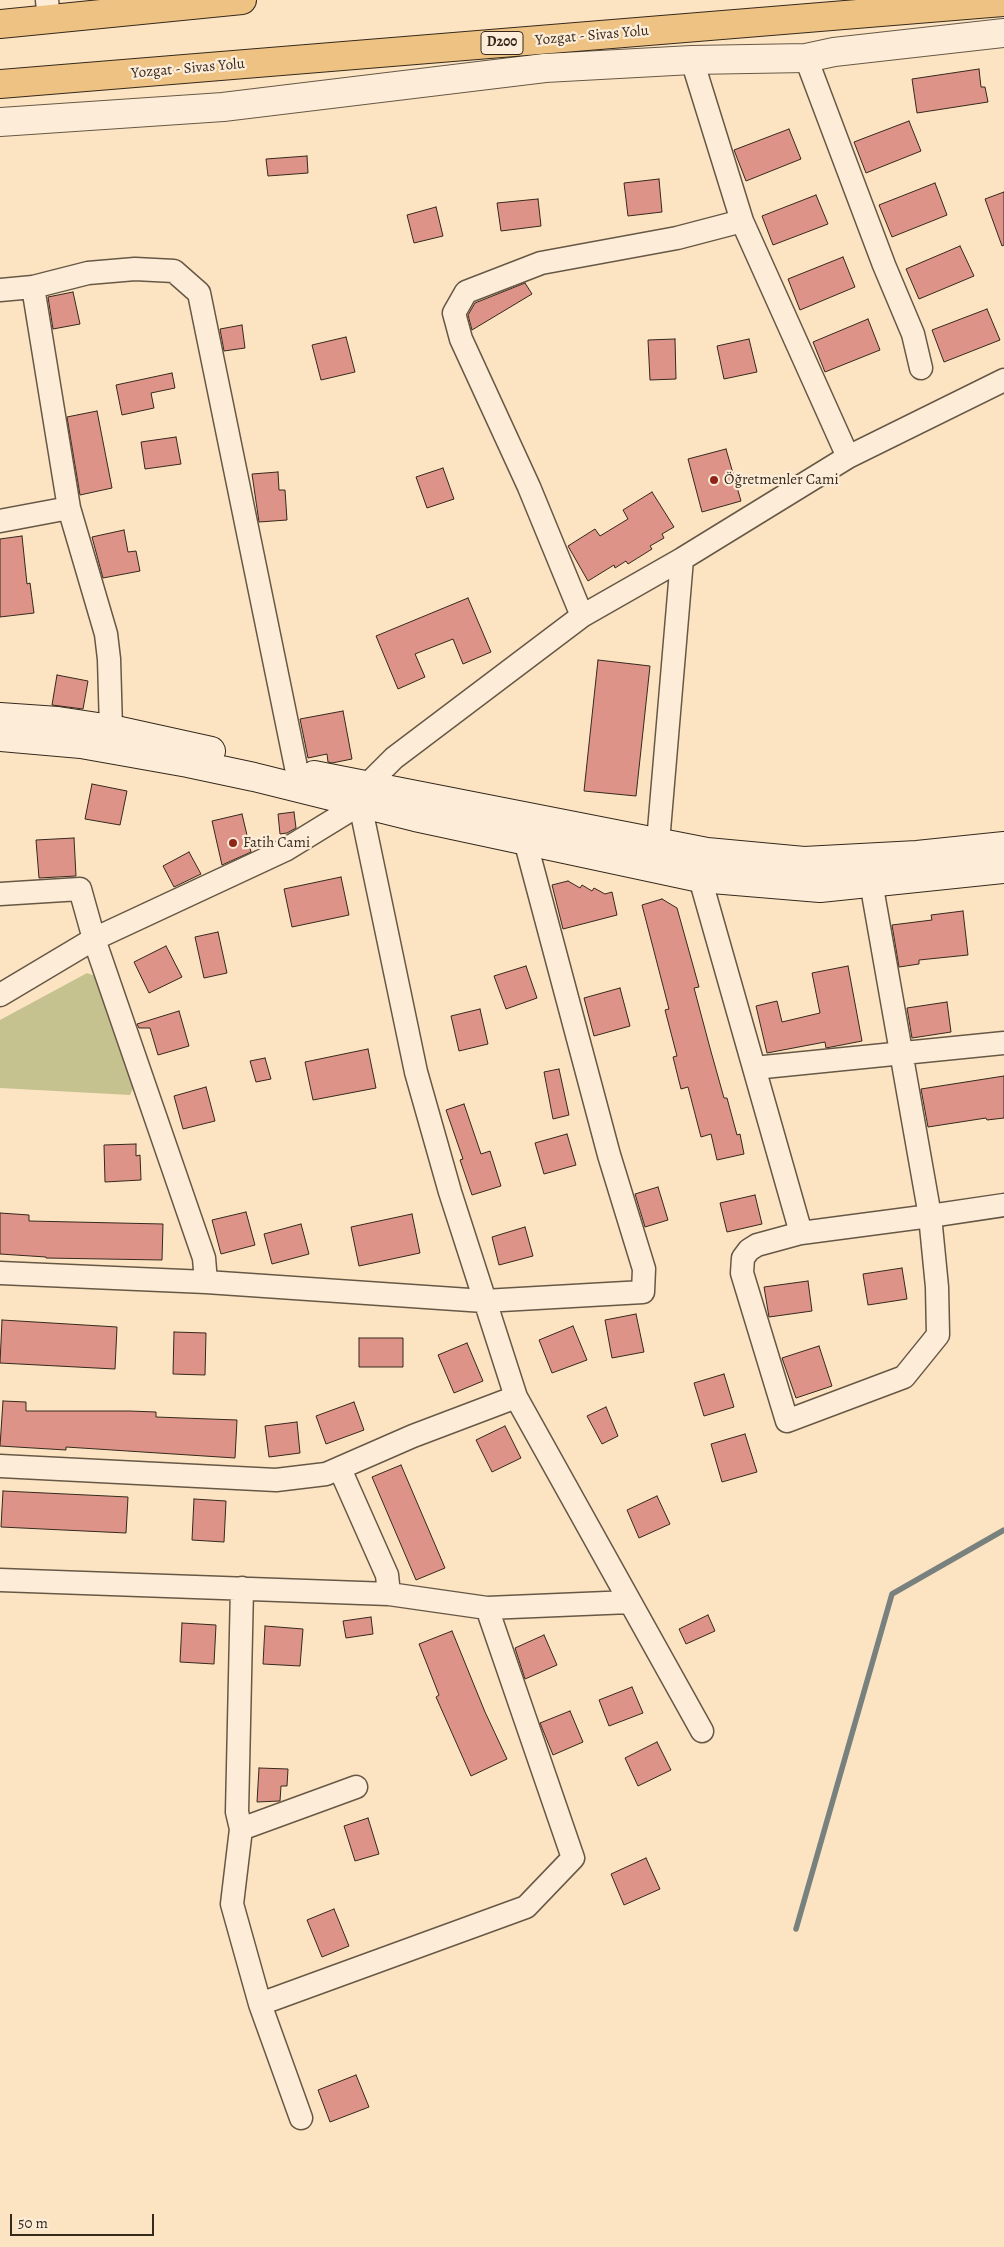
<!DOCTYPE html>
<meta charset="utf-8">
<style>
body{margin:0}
#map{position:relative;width:1004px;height:2247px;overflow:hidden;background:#fce4c3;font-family:Alegreya,serif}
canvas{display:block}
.scale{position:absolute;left:10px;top:2214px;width:144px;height:22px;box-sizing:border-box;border:2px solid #35291c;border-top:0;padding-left:6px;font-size:15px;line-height:18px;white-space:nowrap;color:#35291c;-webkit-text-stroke:4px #fdedd8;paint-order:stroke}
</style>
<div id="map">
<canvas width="1004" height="2247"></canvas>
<div class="scale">50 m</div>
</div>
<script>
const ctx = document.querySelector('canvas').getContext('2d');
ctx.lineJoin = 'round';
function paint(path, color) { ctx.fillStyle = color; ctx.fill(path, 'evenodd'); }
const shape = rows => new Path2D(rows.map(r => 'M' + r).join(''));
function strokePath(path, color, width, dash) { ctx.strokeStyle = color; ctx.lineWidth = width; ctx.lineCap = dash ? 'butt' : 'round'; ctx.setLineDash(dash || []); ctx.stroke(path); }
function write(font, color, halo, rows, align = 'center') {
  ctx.font = font + ' Alegreya,serif'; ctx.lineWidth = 4.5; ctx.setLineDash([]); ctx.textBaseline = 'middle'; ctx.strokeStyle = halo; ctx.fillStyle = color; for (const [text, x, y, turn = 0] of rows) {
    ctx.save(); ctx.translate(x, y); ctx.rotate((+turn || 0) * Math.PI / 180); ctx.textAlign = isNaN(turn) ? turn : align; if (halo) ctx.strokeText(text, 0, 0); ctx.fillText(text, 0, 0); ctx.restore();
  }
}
const green = shape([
 [87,973,98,977,135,1084,130,1095,0,1088,0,1020]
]);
const stream = shape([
 [796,1929,892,1594,1004,1530]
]);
const building = shape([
 [979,69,981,87,985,87,988,102,917,113,912,79,979,69],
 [909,121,921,151,866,173,854,142,909,121],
 [789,129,801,159,746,181,734,150,789,129],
 [307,156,308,173,268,176,266,159,307,156],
 [659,179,662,212,628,216,624,183,659,179],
 [935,183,947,215,892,237,879,205,935,183],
 [1004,192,1004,245,1002,246,985,199,1004,192],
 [816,195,828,224,773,245,762,216,816,195],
 [538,199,541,226,501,231,497,203,538,199],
 [436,207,443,236,414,243,407,215,436,207],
 [960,246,974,276,919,299,906,269,960,246],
 [843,257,855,287,800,310,788,279,843,257],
 [525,283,532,294,472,330,468,315,475,303,525,283],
 [73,292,80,324,53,329,48,297,73,292],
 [987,309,1000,340,944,362,932,330,987,309],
 [868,319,880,350,825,372,813,342,868,319],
 [242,325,245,348,224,351,220,329,242,325],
 [346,337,355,372,321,380,312,345,346,337],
 [675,339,676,379,650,380,648,340,675,339],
 [749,339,757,372,724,379,717,346,749,339],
 [172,373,175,388,151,393,154,408,122,415,116,385,172,373],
 [97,411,112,488,80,495,67,417,97,411],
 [176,437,181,464,145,469,141,442,176,437],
 [726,449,741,501,702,512,688,459,726,449],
 [443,468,454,499,427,508,416,477,443,468],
 [278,472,279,490,285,490,287,520,259,522,252,474,278,472],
 [652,492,674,527,662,534,664,538,650,546,652,549,628,564,626,561,615,568,614,565,588,581,568,546,595,529,600,536,628,519,623,510,652,492],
 [124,530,128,552,136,551,140,571,103,578,92,537,124,530],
 [22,536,27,584,30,583,34,613,0,617,0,539,22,536],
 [468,598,491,652,463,664,453,639,415,654,425,677,398,689,376,636,468,598],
 [598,660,650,666,636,796,584,791,598,660],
 [57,675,88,681,83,709,52,705,57,675],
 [343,711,352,759,332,763,328,762,327,754,308,758,300,719,343,711],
 [92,784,127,791,120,825,85,819,92,784],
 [294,812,296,828,287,833,280,834,278,814,294,812],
 [242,814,251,852,222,865,212,821,242,814],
 [74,838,76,876,39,878,36,840,74,838],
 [189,852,201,874,174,887,163,866,189,852],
 [341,877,349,915,292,927,284,889,341,877],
 [568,881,580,888,582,885,592,891,594,888,605,894,612,892,617,915,563,929,552,885,568,881],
 [662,899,677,908,699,987,694,988,710,1048,724,1098,727,1098,737,1135,740,1134,744,1154,717,1160,711,1134,701,1137,688,1087,681,1089,673,1057,677,1056,665,1010,669,1009,642,905,662,899],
 [963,911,968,955,919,960,919,964,899,967,892,925,932,920,931,915,963,911],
 [218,932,227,973,204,978,195,937,218,932],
 [166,946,182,977,149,993,134,962,166,946],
 [526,966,537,998,506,1009,494,976,526,966],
 [848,966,862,1041,826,1048,825,1042,767,1053,756,1006,777,1001,782,1022,820,1013,812,973,848,966],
 [620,988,630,1026,594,1036,584,998,620,988],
 [947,1002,951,1032,912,1038,907,1008,947,1002],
 [480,1009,488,1044,459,1051,451,1016,480,1009],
 [179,1011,189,1046,158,1055,150,1028,139,1028,137,1024,179,1011],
 [368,1049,376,1088,313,1100,305,1062,368,1049],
 [265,1058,271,1079,256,1082,250,1061,265,1058],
 [559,1069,569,1115,553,1119,544,1072,559,1069],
 [1004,1076,1004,1118,987,1120,986,1118,928,1127,921,1089,1004,1076],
 [206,1087,215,1121,183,1129,174,1096,206,1087],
 [464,1104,481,1154,490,1151,501,1186,472,1195,460,1160,463,1159,446,1110,464,1104],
 [567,1134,576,1165,544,1174,535,1143,567,1134],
 [136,1144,136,1156,140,1155,141,1180,105,1182,104,1145,136,1144],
 [658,1187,668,1220,645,1227,635,1194,658,1187],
 [755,1195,762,1224,727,1232,720,1203,755,1195],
 [246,1212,255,1245,221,1254,212,1220,246,1212],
 [0,1213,29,1215,29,1221,163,1224,162,1260,46,1258,46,1257,0,1254,0,1213],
 [412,1214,420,1253,359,1266,351,1227,412,1214],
 [301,1224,309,1254,272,1264,264,1234,301,1224],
 [525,1227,533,1256,499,1265,492,1237,525,1227],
 [902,1268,907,1299,868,1305,863,1274,902,1268],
 [808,1281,812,1311,769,1317,764,1287,808,1281],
 [636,1314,644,1352,612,1358,605,1320,636,1314],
 [2,1320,117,1327,115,1369,0,1363,2,1320],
 [573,1326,587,1360,552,1373,539,1340,573,1326],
 [174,1332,206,1333,205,1375,173,1374,174,1332],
 [359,1338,403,1338,403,1367,359,1367,359,1338],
 [467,1343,483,1381,454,1393,438,1355,467,1343],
 [819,1346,832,1386,796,1398,782,1358,819,1346],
 [724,1374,734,1407,704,1416,694,1383,724,1374],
 [3,1401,26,1402,26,1411,129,1411,156,1412,156,1417,237,1420,235,1458,66,1447,66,1450,0,1446,3,1401],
 [354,1402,364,1430,326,1444,316,1416,354,1402],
 [606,1407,618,1436,602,1444,587,1416,606,1407],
 [297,1422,300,1453,269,1457,265,1426,297,1422],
 [505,1426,521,1458,492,1472,476,1440,505,1426],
 [745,1434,757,1472,722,1482,711,1444,745,1434],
 [401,1465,445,1568,416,1580,372,1477,401,1465],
 [3,1491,128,1497,126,1533,1,1527,3,1491],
 [657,1496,670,1524,639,1538,627,1510,657,1496],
 [194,1499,226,1501,224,1542,192,1540,194,1499],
 [708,1615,715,1631,686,1644,679,1629,708,1615],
 [371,1617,373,1634,346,1638,343,1621,371,1617],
 [182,1623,216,1625,214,1664,180,1662,182,1623],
 [265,1626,303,1629,300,1666,263,1664,265,1626],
 [452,1631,485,1712,507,1759,471,1776,436,1697,439,1695,419,1644,452,1631],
 [544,1635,557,1665,525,1679,515,1648,544,1635],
 [632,1687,643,1713,609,1726,599,1700,632,1687],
 [570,1711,583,1742,553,1755,540,1723,570,1711],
 [657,1742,671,1770,638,1786,625,1758,657,1742],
 [259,1768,288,1769,287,1786,281,1786,280,1801,257,1802,259,1768],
 [368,1818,379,1854,355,1861,344,1826,368,1818],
 [646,1858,660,1889,624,1905,611,1874,646,1858],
 [334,1909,349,1946,322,1957,307,1920,334,1909],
 [356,2075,369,2107,330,2122,318,2090,356,2075]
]);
const minor = shape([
 [47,0,49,20],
 [806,58,884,265,913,334,921,368],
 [692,60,742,221,848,457],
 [33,287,69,508,106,634,109,659,111,729],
 [0,290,33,287,88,273,135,269,174,271,199,293,297,772],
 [0,521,69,508],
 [582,616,529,487,461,339,454,313,466,292,541,263,677,238,742,221],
 [658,842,682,559],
 [700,878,801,1233],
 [871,882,930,1216,937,1287,938,1335,904,1377,787,1421,742,1273,743,1258,749,1250,757,1245,801,1233,930,1216,1004,1205],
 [0,894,80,889,94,939,204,1258,206,1282,0,1273],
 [0,995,94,939,285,850,360,804],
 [754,1068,1004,1043],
 [206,1282,484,1301,643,1292,644,1269,609,1155,525,840],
 [0,1466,276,1480,326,1474,413,1436,516,1397],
 [340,1469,387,1575,389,1594],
 [0,1580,389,1594,487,1608,630,1602],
 [242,1588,237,1812,241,1829,232,1904,260,2004,301,2118],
 [702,1731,516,1397,450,1192,416,1072,360,804,367,785,394,758,582,616,682,559,848,457,1004,380],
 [241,1829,356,1787],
 [260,2004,526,1907,573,1858,487,1608]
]);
const tertiary = shape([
 [0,122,223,107,545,68,692,60,806,58,834,52,1004,33]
]);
const secondary = shape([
 [0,717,58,721,111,729,211,751],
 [0,737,81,744,188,763,254,777,415,817,700,878,820,888,1004,869],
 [314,775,707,852,804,861,917,855,1004,846]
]);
const trunk = shape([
 [0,24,242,0],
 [0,84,1004,2]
]);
const markers = [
 [714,480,5,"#8f2418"],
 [233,843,5,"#8f2418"]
];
const shields = [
 [502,43,42]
];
const shieldNames = [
 ["D200",502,43]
];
const streetNames = [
 ["Yozgat - Sivas Yolu",592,36,-5],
 ["Yozgat - Sivas Yolu",188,69,-5]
];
const poiNames = [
 ["Öğretmenler Cami",724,480],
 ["Fatih Cami",243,843]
];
paint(green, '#c6c28f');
strokePath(stream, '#78817e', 5.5);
paint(building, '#dd9388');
strokePath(building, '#35291c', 1);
strokePath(minor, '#675846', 25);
strokePath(tertiary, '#675846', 30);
strokePath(secondary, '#35291c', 30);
strokePath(trunk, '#35291c', 30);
strokePath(minor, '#fdedd8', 22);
strokePath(tertiary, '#fdedd8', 28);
strokePath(secondary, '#fdedd8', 28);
strokePath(trunk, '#eec282', 28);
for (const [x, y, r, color] of markers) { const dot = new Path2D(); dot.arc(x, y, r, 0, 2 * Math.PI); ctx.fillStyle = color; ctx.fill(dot); strokePath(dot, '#fdedd8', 2); }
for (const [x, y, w] of shields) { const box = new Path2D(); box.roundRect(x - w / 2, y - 11.5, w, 23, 4); ctx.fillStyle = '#fdedd8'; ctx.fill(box); strokePath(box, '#35291c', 1); }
write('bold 14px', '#35291c', null, shieldNames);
write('15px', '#35291c', '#fdedd8', streetNames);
write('15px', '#35291c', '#fdedd8', poiNames, 'left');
</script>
